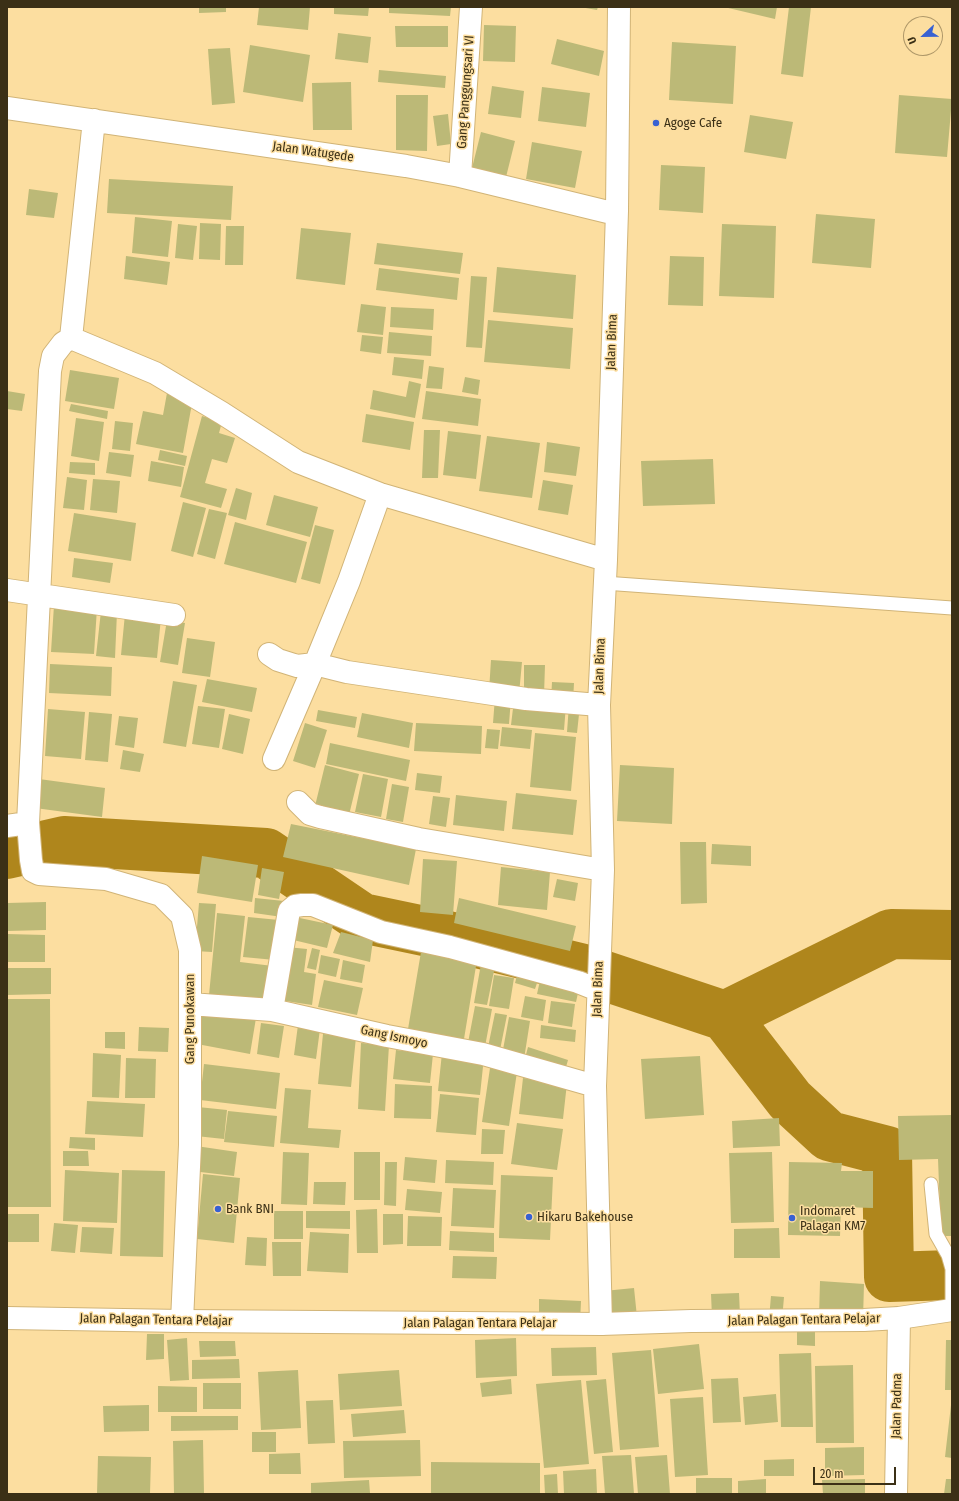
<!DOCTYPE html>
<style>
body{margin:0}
#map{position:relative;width:959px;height:1501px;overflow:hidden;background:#fcdea0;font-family:"Fira Sans Condensed",sans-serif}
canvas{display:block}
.frame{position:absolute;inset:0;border:8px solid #3b3016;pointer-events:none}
.north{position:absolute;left:903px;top:16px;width:40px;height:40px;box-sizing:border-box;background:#fcdea0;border:1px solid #af9869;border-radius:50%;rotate:248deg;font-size:11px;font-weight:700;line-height:16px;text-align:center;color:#3b3016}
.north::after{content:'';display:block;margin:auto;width:14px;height:18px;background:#3861d2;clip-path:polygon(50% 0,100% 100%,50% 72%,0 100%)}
.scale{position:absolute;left:813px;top:1467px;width:83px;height:18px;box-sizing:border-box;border:2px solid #3b3016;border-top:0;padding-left:5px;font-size:12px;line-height:14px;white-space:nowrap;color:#3b3016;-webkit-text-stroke:3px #fcdea0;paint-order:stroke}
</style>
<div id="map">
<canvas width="959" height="1501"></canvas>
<div class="frame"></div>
<div class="north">U</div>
<div class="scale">20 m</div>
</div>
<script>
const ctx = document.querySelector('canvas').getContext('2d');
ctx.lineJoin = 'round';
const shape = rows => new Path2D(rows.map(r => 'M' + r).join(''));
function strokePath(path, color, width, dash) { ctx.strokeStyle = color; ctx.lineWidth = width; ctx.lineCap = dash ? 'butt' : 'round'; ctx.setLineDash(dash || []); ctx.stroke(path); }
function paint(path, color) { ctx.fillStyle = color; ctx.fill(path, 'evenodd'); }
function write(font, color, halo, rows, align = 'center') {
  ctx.font = font + ' "Fira Sans Condensed",sans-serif'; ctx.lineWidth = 3; ctx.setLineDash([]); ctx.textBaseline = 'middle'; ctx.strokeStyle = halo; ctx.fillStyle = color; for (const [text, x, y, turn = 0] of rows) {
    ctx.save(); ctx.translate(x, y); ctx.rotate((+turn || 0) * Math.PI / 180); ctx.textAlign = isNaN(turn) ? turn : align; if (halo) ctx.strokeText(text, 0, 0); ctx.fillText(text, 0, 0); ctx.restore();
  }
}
const river = shape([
 [7,854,64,841,266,853,362,918,448,936,584,969,725,1016,790,1100,829,1136,887,1151,889,1277,952,1275],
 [725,1016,891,934,952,935]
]);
const building = shape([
 [199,7,226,7,226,12,199,13],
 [259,7,310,7,308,30,257,25],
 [334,7,369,7,368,16,334,14],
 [389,7,451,7,450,16,389,13],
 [580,7,598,7,597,10],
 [724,7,777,7,775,19],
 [789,7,811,7,803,77,781,74],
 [484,25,516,26,515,62,483,61],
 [395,26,448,26,448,47,396,47],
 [338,33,371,37,368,63,335,59],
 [557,39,604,51,599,76,551,64],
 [672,42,736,46,733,104,669,100],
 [250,45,310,55,303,102,243,92],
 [230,48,235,103,212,105,208,49],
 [379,70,446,76,445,88,378,82],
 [351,82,352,130,313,130,312,83],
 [492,86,524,91,521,118,488,114],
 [542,87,590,93,586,127,538,121],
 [396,95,428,95,427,151,396,150],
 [899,95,952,99,947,157,895,153],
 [448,114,451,144,437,146,433,116],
 [750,115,793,122,786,159,744,152],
 [481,132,515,141,504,185,470,176],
 [532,142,582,151,575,188,526,179],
 [661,165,705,167,703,213,659,210],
 [109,179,233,186,231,220,107,213],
 [29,189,58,193,54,218,26,215],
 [816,214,875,219,871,268,812,263],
 [135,217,172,221,168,257,132,253],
 [200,223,221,224,220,260,199,259],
 [178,224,197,226,193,260,175,258],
 [722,224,776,226,774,298,719,296],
 [226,226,244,226,243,265,225,265],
 [301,228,351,233,345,285,296,279],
 [377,243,463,253,460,274,374,264],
 [126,256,170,262,167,285,124,279],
 [670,256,704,257,703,306,668,305],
 [497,267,576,275,573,319,493,312],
 [379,268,459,278,457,300,376,290],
 [471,276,487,277,482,348,466,347],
 [361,304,386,307,383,335,357,332],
 [391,307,434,309,433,330,390,327],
 [488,320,573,328,570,369,484,362],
 [389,332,432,336,431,356,387,353],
 [362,335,383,337,381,354,360,351],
 [394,357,424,360,422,379,392,375],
 [429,366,444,368,442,389,426,388],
 [70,370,119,378,114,409,65,401],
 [465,377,480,380,478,395,462,392],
 [409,381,421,384,415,418,370,409,373,390,406,397],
 [7,391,25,394,22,411,7,409],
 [426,391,481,399,478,426,422,419],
 [167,393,193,398,183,453,136,444,143,411,163,415],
 [71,404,108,411,107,419,69,411],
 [366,414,414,422,410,450,362,442],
 [202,416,222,422,219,433,235,438,227,463,212,459,205,483,227,489,221,508,180,497],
 [76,418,104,422,99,461,71,456],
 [115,421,133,423,130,451,112,449],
 [424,430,440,430,438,478,422,478],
 [448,431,481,435,476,479,443,475],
 [487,436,540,443,532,498,479,491],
 [547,442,580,447,576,476,544,472],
 [160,450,187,456,185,466,158,460],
 [109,452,134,455,131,477,106,473],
 [713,459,715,504,643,506,641,461],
 [151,461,184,467,181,487,148,481],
 [70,462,95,463,95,475,69,473],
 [67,477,87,480,84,510,63,508],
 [93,479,120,481,117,513,90,510],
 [543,480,573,485,568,515,538,510],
 [236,488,252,493,246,520,228,515],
 [274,495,318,507,310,537,266,525],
 [183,502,206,508,193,557,171,551],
 [209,509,227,513,215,559,197,554],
 [74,513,136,523,131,561,68,551],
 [235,522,307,542,296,583,224,564],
 [315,525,334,530,320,584,301,579],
 [74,558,113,563,110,583,72,577],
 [54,605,97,608,94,654,51,652],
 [101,611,117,612,115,658,96,656],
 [125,614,161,618,157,658,121,655],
 [167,620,185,623,178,665,160,662],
 [187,638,215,642,210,677,182,673],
 [491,660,522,662,519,694,489,691],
 [50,664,112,667,111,696,49,693],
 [524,665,545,665,544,695,524,695],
 [207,679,257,688,252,712,202,702],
 [173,681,197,685,186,747,163,743],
 [552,682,574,683,573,702,551,700],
 [495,697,511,698,509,724,493,723],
 [514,700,566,705,564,730,511,725],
 [569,705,580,705,577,733,567,732],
 [198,706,225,709,219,748,192,744],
 [48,709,85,712,81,759,45,756],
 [318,710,357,717,355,728,316,721],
 [89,712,112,714,108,762,85,760],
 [362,713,413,723,409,748,357,737],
 [229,714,250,719,243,754,222,749],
 [119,716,138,718,134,748,115,745],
 [305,723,327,730,315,768,293,761],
 [416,723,482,726,481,754,414,751],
 [502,727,532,730,530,749,500,746],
 [487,729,500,730,498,749,485,748],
 [535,733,576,737,571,791,530,787],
 [330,743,410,760,406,781,326,764],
 [123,750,144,754,140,772,120,769],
 [325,765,359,774,349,815,315,806],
 [620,765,674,768,672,824,617,821],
 [417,773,442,776,440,793,415,790],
 [363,774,388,779,381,817,355,812],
 [39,779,105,788,102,817,35,808],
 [392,784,409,787,403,822,386,819],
 [516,793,577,800,573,835,512,829],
 [456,795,507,801,504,831,453,825],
 [433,796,450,798,446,827,429,824],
 [291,824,416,849,409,885,283,857],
 [680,842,706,842,707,903,681,904],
 [712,844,751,846,751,866,711,864],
 [202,856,258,865,252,902,197,893],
 [423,859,457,861,453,915,420,912],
 [501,867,550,872,547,910,498,905],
 [262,868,284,872,279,899,258,895],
 [557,879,578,883,575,901,553,897],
 [255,898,284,901,282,917,254,913],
 [459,898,576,926,570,951,454,923],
 [46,902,46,930,7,931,7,903],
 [199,903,216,904,212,952,195,951],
 [217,913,245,916,240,962,273,966,270,1002,209,995],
 [248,917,279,920,275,960,243,957],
 [295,917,333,925,327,948,289,939],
 [341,932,373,940,370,962,333,953],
 [7,934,45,935,45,962,7,962],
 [422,946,477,960,463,1045,407,1035],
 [287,947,307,949,304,972,316,974,312,1005,279,1000],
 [312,948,320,950,316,970,307,968],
 [321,955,340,959,336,977,318,973],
 [343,960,365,965,362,983,340,979],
 [481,964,495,966,487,1005,474,1003],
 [7,968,51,968,51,994,7,995],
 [519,968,540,974,535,989,515,983],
 [494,975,514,978,509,1009,489,1006],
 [541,976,580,984,576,1002,537,994],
 [324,980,363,988,357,1015,318,1007],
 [525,996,546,1000,543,1021,521,1017],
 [7,999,50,999,51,1207,7,1207],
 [551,1001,575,1004,572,1027,548,1023],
 [475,1006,492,1009,484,1052,467,1048],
 [202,1009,256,1018,250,1054,197,1044],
 [495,1013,507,1015,499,1055,487,1052],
 [509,1017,530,1021,524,1059,502,1055],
 [261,1023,284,1026,279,1058,257,1054],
 [298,1025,320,1029,316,1059,294,1055],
 [541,1025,576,1030,575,1042,540,1038],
 [139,1027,169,1028,168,1052,138,1051],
 [105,1032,125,1032,125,1049,105,1048],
 [323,1034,356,1037,351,1087,318,1084],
 [361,1043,389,1045,385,1111,358,1109],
 [528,1047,568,1060,564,1074,524,1062],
 [396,1050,433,1054,430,1083,393,1079],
 [93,1053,121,1055,119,1098,92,1097],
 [442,1053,484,1057,480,1095,438,1091],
 [700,1056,704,1115,645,1119,641,1059],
 [126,1058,156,1059,155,1098,125,1098],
 [204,1064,280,1073,276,1109,200,1100],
 [490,1068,517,1072,509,1126,482,1122],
 [523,1078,567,1083,563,1119,519,1114],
 [395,1084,432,1086,431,1119,394,1118],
 [285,1088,311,1090,308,1128,341,1130,339,1148,280,1143],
 [440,1094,479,1098,476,1135,436,1132],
 [87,1101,145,1104,143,1137,85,1134],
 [198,1107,227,1110,224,1139,196,1136],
 [228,1111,277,1116,274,1147,224,1142],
 [952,1115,952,1236,941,1236,938,1159,899,1160,898,1116],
 [779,1118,780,1146,733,1148,732,1121],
 [517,1123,563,1129,557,1170,511,1164],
 [482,1129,505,1130,503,1154,481,1154],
 [70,1137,95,1138,95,1150,69,1148],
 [196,1146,237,1152,234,1176,192,1171],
 [63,1151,88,1151,89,1166,63,1166],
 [283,1152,309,1153,307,1205,281,1204],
 [354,1152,380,1152,380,1200,354,1200],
 [772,1152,774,1222,731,1223,729,1153],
 [405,1157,437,1160,435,1183,403,1180],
 [446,1160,494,1162,493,1185,445,1183],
 [385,1162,397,1162,396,1206,384,1205],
 [789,1162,842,1163,841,1171,873,1171,873,1208,841,1207,840,1236,788,1235],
 [65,1170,119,1173,117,1223,63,1221],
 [122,1170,165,1171,163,1257,120,1256],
 [203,1174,240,1178,234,1243,197,1239],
 [501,1175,553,1177,550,1240,499,1238],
 [314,1182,346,1182,345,1205,313,1204],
 [453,1188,496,1190,494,1228,451,1226],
 [407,1189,442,1192,440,1213,405,1210],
 [377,1209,378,1253,357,1253,356,1210],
 [274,1211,303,1211,303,1239,274,1239],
 [306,1211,350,1211,350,1229,306,1228],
 [7,1214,39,1214,39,1242,7,1242],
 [383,1214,403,1214,403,1244,383,1245],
 [408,1216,442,1217,441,1246,407,1246],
 [54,1223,78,1225,75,1253,51,1251],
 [82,1227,114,1228,112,1254,80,1252],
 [779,1228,780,1258,734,1258,734,1229],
 [450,1231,494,1233,494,1252,449,1250],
 [310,1232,349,1234,348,1273,307,1271],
 [247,1237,267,1238,266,1266,245,1265],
 [272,1242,301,1242,301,1276,273,1276],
 [453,1256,497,1257,496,1279,452,1278],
 [820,1281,864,1284,863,1319,819,1317],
 [634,1288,637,1317,607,1320,604,1291],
 [739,1293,740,1316,712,1317,711,1294],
 [771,1296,784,1297,782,1320,769,1319],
 [539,1299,581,1301,580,1324,539,1323],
 [797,1329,815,1330,815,1346,797,1345],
 [147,1334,164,1334,164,1359,146,1360],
 [187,1338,189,1380,170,1381,167,1340],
 [516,1338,517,1376,476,1378,475,1340],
 [946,1340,952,1340,952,1390,945,1390],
 [199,1341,235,1341,236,1356,200,1357],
 [699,1344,704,1389,658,1394,653,1349],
 [596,1347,597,1375,552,1376,551,1348],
 [651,1350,659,1447,620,1450,612,1353],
 [811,1353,813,1427,781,1427,779,1354],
 [239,1359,240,1378,192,1379,192,1360],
 [853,1365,854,1443,816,1443,815,1366],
 [298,1370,301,1428,261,1430,258,1372],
 [399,1370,402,1406,340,1410,338,1374],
 [738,1378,741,1422,713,1423,711,1379],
 [511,1379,512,1394,482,1397,480,1383],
 [606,1379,613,1452,594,1454,586,1381],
 [581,1380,589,1464,544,1468,536,1384],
 [203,1383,241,1383,241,1409,203,1409],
 [158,1386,197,1387,197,1412,158,1412],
 [776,1394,778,1422,745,1425,743,1397],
 [703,1397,708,1475,675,1477,670,1399],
 [333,1400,335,1443,308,1444,306,1401],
 [149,1405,149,1431,104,1432,103,1406],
 [951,1405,952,1405,952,1458,945,1457],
 [404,1410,406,1433,353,1437,351,1414],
 [171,1416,238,1416,238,1430,171,1431],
 [252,1432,276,1432,276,1452,252,1452],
 [203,1440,204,1494,174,1494,173,1441],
 [420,1440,421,1476,344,1478,343,1441],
 [864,1447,864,1475,825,1476,825,1448],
 [300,1453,301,1474,269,1474,269,1454],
 [631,1455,634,1494,605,1494,602,1456],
 [667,1455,670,1494,638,1494,635,1457],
 [98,1456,151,1457,150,1494,97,1494],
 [794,1459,794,1476,764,1476,764,1460],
 [431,1462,540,1463,540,1494,431,1494],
 [596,1469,597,1494,564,1494,563,1471],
 [557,1474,558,1494,545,1494,544,1475],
 [696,1478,732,1478,732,1494,696,1494],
 [766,1479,766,1494,738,1494,738,1481],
 [865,1479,865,1494,823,1494,822,1480],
 [946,1479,952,1479,952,1494,944,1494],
 [369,1480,370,1493,311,1494,311,1483]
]);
const lane = shape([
 [604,583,952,608],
 [931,1184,936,1234,948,1255,952,1269,952,1303]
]);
const street = shape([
 [7,108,406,166,460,176,616,214],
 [94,120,71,338,155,373,222,413,298,462,380,494,606,560],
 [460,176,471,7],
 [71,338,63,343,53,356,50,371,28,823,31,860,33,871,39,874,106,879,161,895,182,916,190,950,190,1145,182,1321],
 [7,590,174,615],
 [269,654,278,660,297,666,315,664,347,672,526,699,599,705],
 [274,759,315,664,349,581,380,494],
 [298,802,310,814,320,817,419,839,603,870],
 [7,826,28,823],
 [190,1004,272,1010,387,1036,483,1054,595,1086],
 [272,1010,289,911,295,906,302,905,313,905,381,932,450,947,578,982,598,990],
 [601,1324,595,1086,603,870,599,705,606,560,617,211,619,7],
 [896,1494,899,1318]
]);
const primary = shape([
 [7,1318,182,1321,601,1324,691,1321,864,1320,899,1318,952,1310]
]);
const markers = [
 [656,123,4,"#3861d2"],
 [218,1209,4,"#3861d2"],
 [529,1217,4,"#3861d2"],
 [792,1218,4,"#3861d2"]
];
const streetNames = [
 ["Gang Panggungsari VI",466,92,-86],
 ["Jalan Watugede",313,152,8],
 ["Jalan Bima",612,342,-88],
 ["Jalan Bima",600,666,-88],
 ["Jalan Bima",598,989,-88],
 ["Gang Punokawan",190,1019,-90],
 ["Gang Ismoyo",394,1037,12],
 ["Jalan Palagan Tentara Pelajar",156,1320,1],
 ["Jalan Palagan Tentara Pelajar",804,1320,-1],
 ["Jalan Palagan Tentara Pelajar",480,1323],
 ["Jalan Padma",897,1406,-89]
];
const poiNames = [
 ["Agoge Cafe",664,123],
 ["Bank BNI",226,1209],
 ["Indomaret",800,1211],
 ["Palagan KM7",800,1226],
 ["Hikaru Bakehouse",537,1217]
];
strokePath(river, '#af861c', 50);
paint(building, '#bcb977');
strokePath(lane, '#d1b477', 15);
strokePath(street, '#d1b477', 24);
strokePath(primary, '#d1b477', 24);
strokePath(lane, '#fff', 13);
strokePath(street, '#fff', 22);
strokePath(primary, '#fff', 22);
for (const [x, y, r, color] of markers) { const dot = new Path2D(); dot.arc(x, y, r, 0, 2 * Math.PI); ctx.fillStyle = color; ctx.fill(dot); strokePath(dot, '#fcdea0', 1.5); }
write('13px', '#3b3016', '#fcdea0', streetNames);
write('13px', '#3b3016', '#fcdea0', poiNames, 'left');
</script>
